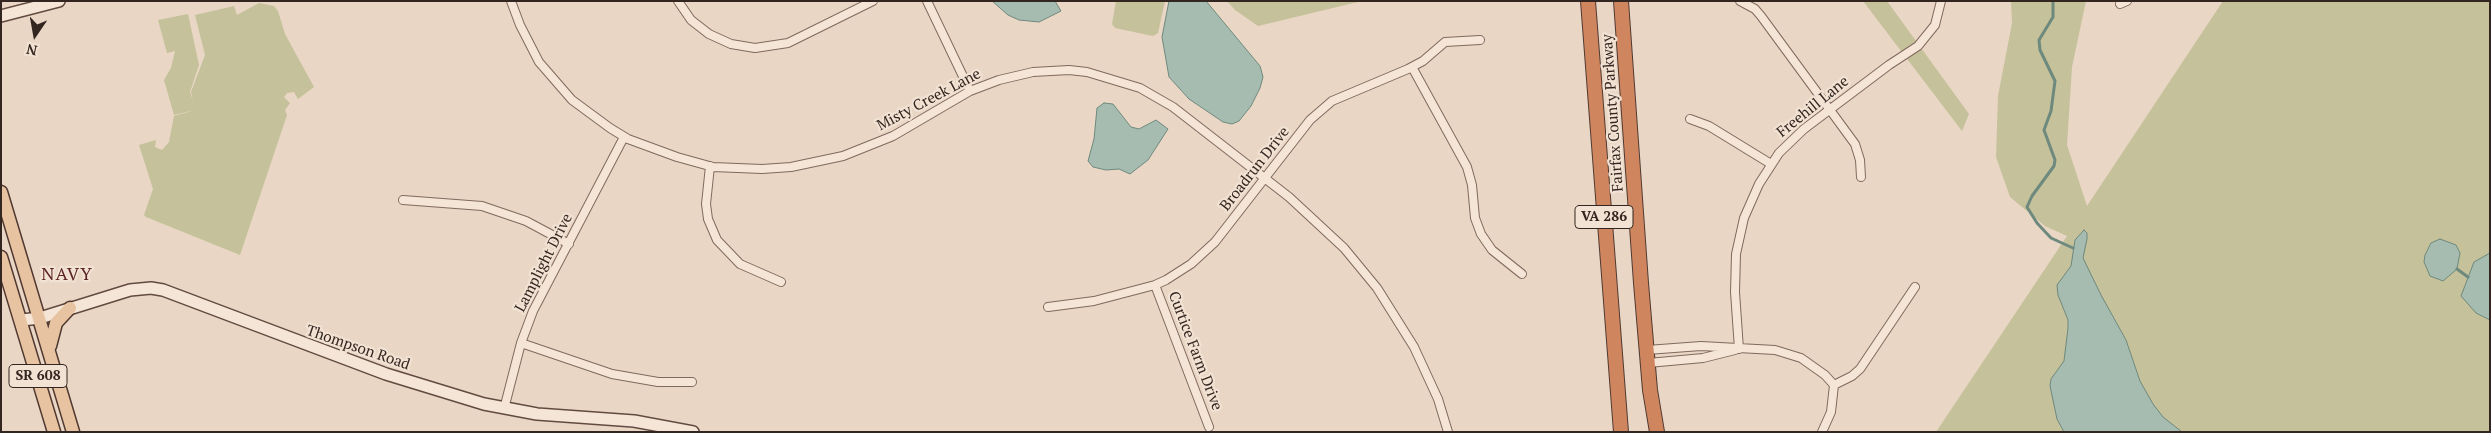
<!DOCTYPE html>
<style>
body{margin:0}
#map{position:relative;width:2491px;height:433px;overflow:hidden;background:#e9d6c5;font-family:"PT Serif",serif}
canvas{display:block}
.frame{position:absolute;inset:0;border:2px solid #33251f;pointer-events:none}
.north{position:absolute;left:10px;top:10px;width:50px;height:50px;-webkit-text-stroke:4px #f1e2d3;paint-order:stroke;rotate:192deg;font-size:14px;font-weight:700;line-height:20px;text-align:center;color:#33251f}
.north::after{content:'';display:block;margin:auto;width:18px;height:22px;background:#33251f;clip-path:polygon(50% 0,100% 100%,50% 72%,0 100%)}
</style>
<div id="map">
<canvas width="2491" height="433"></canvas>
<div class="frame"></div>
<div class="north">N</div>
</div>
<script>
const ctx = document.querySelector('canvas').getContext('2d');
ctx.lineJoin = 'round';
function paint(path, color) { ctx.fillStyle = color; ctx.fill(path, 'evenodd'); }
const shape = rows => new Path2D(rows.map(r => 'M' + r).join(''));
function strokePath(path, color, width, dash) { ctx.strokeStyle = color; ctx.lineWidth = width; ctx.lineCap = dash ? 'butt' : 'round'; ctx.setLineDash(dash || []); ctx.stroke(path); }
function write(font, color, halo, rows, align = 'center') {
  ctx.font = font + ' "PT Serif",serif'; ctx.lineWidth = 4.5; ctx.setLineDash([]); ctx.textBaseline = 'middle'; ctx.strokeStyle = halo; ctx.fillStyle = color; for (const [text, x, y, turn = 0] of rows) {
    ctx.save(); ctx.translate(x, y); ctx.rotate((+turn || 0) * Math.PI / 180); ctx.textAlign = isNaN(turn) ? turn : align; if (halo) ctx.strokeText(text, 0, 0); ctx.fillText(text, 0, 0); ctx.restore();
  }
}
const green = shape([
 [1116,1,1165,1,1158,33,1153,36,1115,28,1112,24],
 [1227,1,1362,1,1258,26,1235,10],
 [1863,1,1887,1,1969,114,1962,131],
 [2011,1,2086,1,2072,67,2067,145,2087,206,2223,1,2490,1,2490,432,1936,432,2067,236,2045,226,2010,197,1996,157,1998,96,2012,23],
 [259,3,274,6,278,11,285,34,314,87,298,99,294,92,287,93,284,97,290,103,285,110,287,115,240,255,146,217,144,215,153,189,139,145,156,140,155,147,162,150,169,142,174,116,195,110,174,115,164,80,171,68,175,51,167,53,158,20,188,14,199,65,190,92,193,101,191,92,205,55,195,15,234,6,237,15]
]);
const water = shape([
 [992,1,1055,1,1061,11,1039,22,1019,20,1008,15,992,1],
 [1169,1,1206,1,1260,66,1263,77,1260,88,1251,106,1239,121,1232,124,1223,122,1189,99,1169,77,1162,37,1169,1],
 [1104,103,1113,104,1131,127,1139,129,1156,120,1168,129,1148,160,1130,174,1119,169,1106,170,1093,167,1088,161,1094,139,1097,108,1104,103],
 [2084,230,2087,233,2087,239,2083,258,2101,295,2126,340,2140,381,2153,404,2163,417,2182,432,2064,432,2057,419,2050,386,2051,379,2064,361,2068,328,2068,320,2058,295,2057,285,2071,266,2075,240,2084,230],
 [2440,239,2456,245,2460,253,2457,269,2443,281,2430,276,2424,262,2425,255,2431,243,2440,239],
 [2490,253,2490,320,2476,313,2461,296,2474,262,2490,253]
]);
const stream = shape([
 [2053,1,2053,17,2039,40,2040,50,2055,81,2051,111,2044,130,2055,160,2054,166,2032,196,2027,207,2037,223,2051,238,2073,248],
 [2457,269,2468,277]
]);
const street = shape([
 [511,1,520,25,539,62,572,100,610,128,628,139,677,157,713,167,762,169,791,167,843,156,893,136,970,91,999,80,1033,72,1069,70,1087,72,1140,88,1173,107,1289,197,1344,248,1377,288,1414,347,1438,399,1448,432],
 [678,1,691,20,709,34,731,44,755,48,788,43,873,1],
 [927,1,970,91],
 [1740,1,1755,9,1761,16,1855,144,1860,160,1861,177],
 [2120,4,2127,1],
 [1412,67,1467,167,1472,185,1475,218,1481,234,1492,250,1522,274],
 [1690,119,1709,126,1771,164],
 [710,166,706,204,708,219,717,240,740,264,781,282],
 [403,200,482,206,526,221,569,244],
 [1155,285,1209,427],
 [1048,307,1094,301,1155,285,1166,280,1191,264,1215,242,1310,120,1332,101,1408,69,1423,61,1445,42,1480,40],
 [521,343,612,374,658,382,692,382],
 [1739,349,1735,292,1736,254,1744,218,1759,184,1779,153,1804,129,1889,65,1918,46,1935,25,1941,1],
 [1647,350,1701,346,1775,350,1801,358,1825,375,1834,385],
 [1648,363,1703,358,1735,350],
 [504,409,521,343,533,311,624,137],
 [1822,432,1831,412,1834,385,1852,376,1860,369,1915,287]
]);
const secondary = shape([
 [1,16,59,1],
 [22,320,40,318,130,290,151,288,163,290,386,374,484,404,537,414,634,421,693,432]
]);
const primary = shape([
 [1,192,73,432],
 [1,257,54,432],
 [50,346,56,323,70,308]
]);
const highway = shape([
 [1588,1,1621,432],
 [1621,1,1641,283,1650,390,1657,432]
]);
const shields = [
 [1604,217,58],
 [38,376,58]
];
const shieldNames = [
 ["VA 286",1604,217],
 ["SR 608",38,376]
];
const streetNames = [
 ["Misty Creek Lane",929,100,-28],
 ["Freehill Lane",1813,107,-39],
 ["Fairfax County Parkway",1613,113,-94],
 ["Broadrun Drive",1255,169,-52],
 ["Lamplight Drive",544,263,-63],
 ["Thompson Road",358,348,19],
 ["Curtice Farm Drive",1195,351,69]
];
const quarterNames = [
 ["NAVY",67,275]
];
paint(green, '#c5c19a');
paint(water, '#a6bcb1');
strokePath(water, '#6e897d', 1);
strokePath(stream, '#6e897d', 3);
strokePath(street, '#81695d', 10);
strokePath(secondary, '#634a40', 14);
strokePath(primary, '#503931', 15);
strokePath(highway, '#503931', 16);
strokePath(street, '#f4e5d7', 8);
strokePath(secondary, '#f4e5d7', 11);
strokePath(primary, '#e8c3a1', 12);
strokePath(highway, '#cf865f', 14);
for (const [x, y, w] of shields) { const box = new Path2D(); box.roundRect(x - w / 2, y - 11.5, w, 23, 4); ctx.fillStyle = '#f1e2d3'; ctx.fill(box); strokePath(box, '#33251f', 1); }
write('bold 14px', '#33251f', null, shieldNames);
write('15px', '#33251f', '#f1e2d3', streetNames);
ctx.letterSpacing = '1px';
write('18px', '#5b2324', '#f1e2d3', quarterNames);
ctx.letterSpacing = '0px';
</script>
